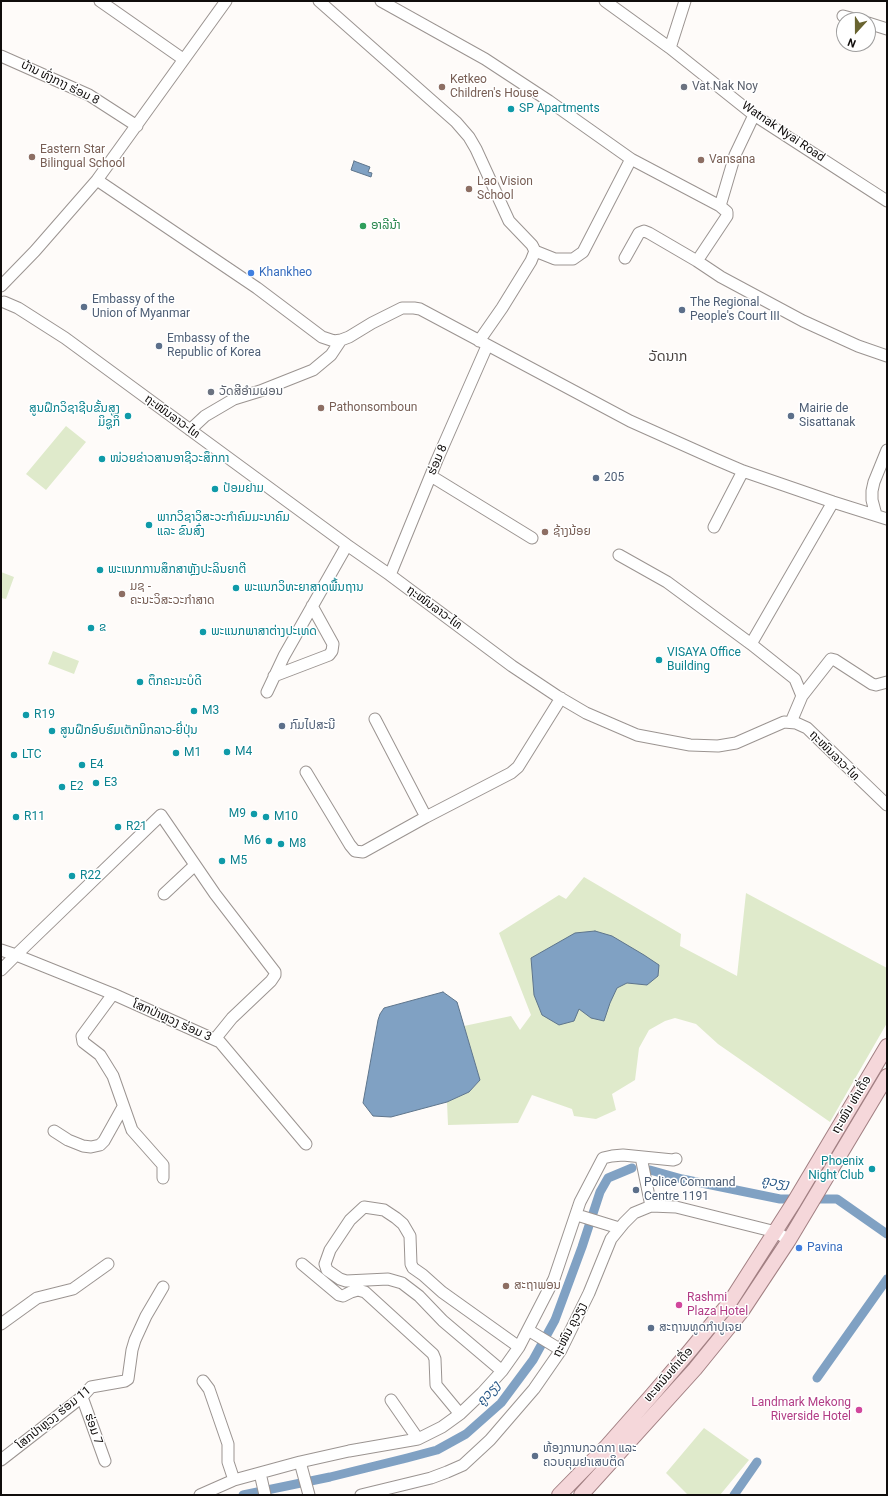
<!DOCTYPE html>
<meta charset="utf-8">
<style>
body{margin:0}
#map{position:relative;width:888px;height:1496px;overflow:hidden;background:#fefbf9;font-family:Roboto,sans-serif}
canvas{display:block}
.frame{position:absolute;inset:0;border:2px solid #100d0c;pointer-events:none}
.north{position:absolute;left:836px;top:12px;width:40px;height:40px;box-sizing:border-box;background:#fff;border:1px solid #9f9e9e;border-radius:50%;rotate:201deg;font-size:11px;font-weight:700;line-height:16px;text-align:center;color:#100d0c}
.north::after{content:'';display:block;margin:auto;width:14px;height:18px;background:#696430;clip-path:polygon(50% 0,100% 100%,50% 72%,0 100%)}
</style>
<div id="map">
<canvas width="888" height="1496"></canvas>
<div class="frame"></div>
<div class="north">N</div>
</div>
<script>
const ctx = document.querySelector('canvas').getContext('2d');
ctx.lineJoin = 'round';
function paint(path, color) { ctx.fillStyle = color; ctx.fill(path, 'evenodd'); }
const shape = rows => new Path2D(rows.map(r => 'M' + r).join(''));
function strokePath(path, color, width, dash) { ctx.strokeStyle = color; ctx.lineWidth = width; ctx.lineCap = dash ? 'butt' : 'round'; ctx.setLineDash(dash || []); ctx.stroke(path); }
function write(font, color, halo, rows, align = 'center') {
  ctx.font = font + ' Roboto,"Noto Sans Lao",sans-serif'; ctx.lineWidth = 3; ctx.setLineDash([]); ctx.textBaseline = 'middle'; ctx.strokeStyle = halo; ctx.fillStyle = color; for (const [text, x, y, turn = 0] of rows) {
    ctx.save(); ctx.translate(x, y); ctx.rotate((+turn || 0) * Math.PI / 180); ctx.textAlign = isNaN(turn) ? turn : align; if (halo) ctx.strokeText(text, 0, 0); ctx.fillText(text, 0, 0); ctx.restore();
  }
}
const green = shape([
 [66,426,86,442,46,490,26,474],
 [1,572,14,577,6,599,1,598],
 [53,651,79,661,74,674,48,664],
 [584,877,681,934,680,946,737,976,746,893,887,968,887,1023,830,1122,718,1044,696,1024,675,1018,665,1021,649,1030,639,1048,635,1080,612,1094,616,1110,596,1119,574,1116,572,1109,532,1095,518,1123,448,1125,447,1102,469,1092,480,1080,464,1026,511,1016,520,1030,531,1015,499,933,559,895,566,899],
 [704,1428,749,1460,720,1495,688,1495,666,1473]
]);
const water = shape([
 [354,161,370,167,368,172,372,173,371,177,351,170,354,161],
 [595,931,612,936,644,955,659,965,658,976,647,985,627,983,617,988,610,1003,604,1021,591,1018,579,1009,574,1021,559,1025,542,1015,534,995,531,958,575,933,595,931],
 [443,992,457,1002,480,1080,469,1092,447,1102,391,1117,373,1116,363,1103,378,1020,380,1014,384,1008,443,992]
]);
const canal = shape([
 [650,1170,682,1179,780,1199,837,1199,887,1234],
 [817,1378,887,1279],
 [243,1495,330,1477,407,1458,437,1450,466,1434,501,1403,533,1360,555,1320,582,1247,600,1192,608,1178,632,1168],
 [734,1495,757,1462]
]);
const minor = shape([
 [100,1,183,59],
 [319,1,456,122,469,137,476,149,509,221,532,245,535,251,555,259,573,259,583,252,631,159],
 [381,1,485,59,549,101,631,159,720,206,727,212,727,216,697,261],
 [605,1,670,48,754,115,887,201],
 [843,16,858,20],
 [868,23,887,29],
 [670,48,685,1],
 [1,56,89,95,137,126],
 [97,180,257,288,322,337,334,341,341,340,349,337,372,323,402,308,414,308,420,309,630,421,715,459,743,471,833,502,887,519],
 [720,206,735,155,754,115],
 [625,258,639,233,644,231,649,233,697,261,721,277,803,321,858,346,887,356],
 [1,286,35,251,97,180,226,1],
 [4,302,18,308,65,338,347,545,390,575,512,666,557,696,586,713,637,735,690,745,718,746,736,743,784,722,796,723,807,728,887,805],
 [479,341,502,308,531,261,535,251],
 [190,430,205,416,234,399,260,391,313,370,331,355,341,340],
 [431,476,532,538],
 [876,515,872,500,872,491,874,482,887,450],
 [714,527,743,471],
 [619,555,667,582,751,644,795,679,802,696],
 [390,575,437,460,487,346],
 [751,644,833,502],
 [274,676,329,655,332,651,333,644,312,606],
 [267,692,284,656,347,545],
 [375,719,426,817],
 [791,722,802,696,831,659,835,660,872,684,876,685,887,682],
 [306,772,350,845,355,851,363,852,426,817,511,773,518,767,561,698],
 [164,894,195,865],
 [1,950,16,955,113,994,220,1042,306,1144],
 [1,970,16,955,161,815,215,894,275,972,275,975,271,981,232,1018,215,1039],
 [113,994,82,1036,83,1042,100,1055,113,1076,132,1130,163,1165,163,1178],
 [54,1131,68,1140,83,1146,91,1147,100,1145,104,1141,123,1107],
 [641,1157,651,1206],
 [577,1215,619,1228],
 [302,1264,339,1295,343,1296,351,1292,358,1290,365,1292,433,1354,435,1359,436,1385,460,1414],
 [1,1324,37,1298,73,1289,108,1264],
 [528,1330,561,1350],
 [502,1371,443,1321,419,1296,402,1283,388,1279,346,1281,340,1279,327,1270,325,1264,330,1250,350,1220,364,1207,384,1210,396,1218,403,1224,410,1236,411,1264,413,1268,423,1275,442,1292,519,1347],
 [203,1381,209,1389,228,1444,228,1462,234,1480],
 [82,1397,105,1461],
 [391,1400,418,1439],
 [1,1460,82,1397,91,1387,125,1381,128,1379,132,1350,135,1340,146,1316,163,1287],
 [300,1462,309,1495],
 [260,1473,265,1495],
 [200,1495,234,1480,300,1462,349,1451,418,1439,442,1427,460,1414,482,1393,502,1371,519,1347,554,1279,580,1202,603,1158,612,1156,623,1155,673,1160,676,1159],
 [361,1495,431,1478,447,1472,463,1465,490,1440,534,1389,561,1350,589,1293,611,1239,624,1223,634,1213,651,1206,676,1207,776,1232,789,1240]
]);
const major = shape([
 [559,1495,607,1446,652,1395,688,1353,730,1302,794,1202,887,1046],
 [581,1495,695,1369,742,1311,789,1240,887,1076]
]);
const markers = [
 [442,87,4,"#8d6e63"],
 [684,87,4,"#6b7280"],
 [511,109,4,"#0f9aa8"],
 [32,157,4,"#8d6e63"],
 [701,160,4,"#8d6e63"],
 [469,189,4,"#8d6e63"],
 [363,226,4,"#2e9e5b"],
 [251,273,4,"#3f7fe0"],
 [84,307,4,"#5c6f8a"],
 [682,310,4,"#5c6f8a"],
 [159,346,4,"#5c6f8a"],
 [211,392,4,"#6b7280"],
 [321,408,4,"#8d6e63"],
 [128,416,4,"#0f9aa8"],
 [791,416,4,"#5c6f8a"],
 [102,459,4,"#0f9aa8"],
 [596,478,4,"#5c6f8a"],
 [215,489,4,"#0f9aa8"],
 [149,525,4,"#0f9aa8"],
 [545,532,4,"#8d6e63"],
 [100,570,4,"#0f9aa8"],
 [236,588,4,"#0f9aa8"],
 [122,594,4,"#8d6e63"],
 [91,628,4,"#0f9aa8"],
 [203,632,4,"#0f9aa8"],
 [659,660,4,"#0f9aa8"],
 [140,682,4,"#0f9aa8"],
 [194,711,4,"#0f9aa8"],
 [26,715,4,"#0f9aa8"],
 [282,726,4,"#5c6f8a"],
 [52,731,4,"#0f9aa8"],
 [227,752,4,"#0f9aa8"],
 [176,753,4,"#0f9aa8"],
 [14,755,4,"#0f9aa8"],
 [82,765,4,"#0f9aa8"],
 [96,783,4,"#0f9aa8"],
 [62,787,4,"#0f9aa8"],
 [254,814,4,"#0f9aa8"],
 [16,817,4,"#0f9aa8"],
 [266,817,4,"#0f9aa8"],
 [118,827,4,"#0f9aa8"],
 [269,841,4,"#0f9aa8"],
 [281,844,4,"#0f9aa8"],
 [222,861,4,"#0f9aa8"],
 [72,876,4,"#0f9aa8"],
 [872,1169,4,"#0f9aa8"],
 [636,1190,4,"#5c6f8a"],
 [799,1248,4,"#3f7fe0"],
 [506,1286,4,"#8d6e63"],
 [679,1305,4,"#d1479c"],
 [651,1328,4,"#5c6f8a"],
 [859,1410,4,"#d1479c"],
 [535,1456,4,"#5c6f8a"]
];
const educationNames = [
 ["Ketkeo",450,80],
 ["Children's House",450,94],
 ["Eastern Star",40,150],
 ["Bilingual School",40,164],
 ["Vansana",709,160],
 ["Lao Vision",477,182],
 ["School",477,196],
 ["Pathonsomboun",329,408],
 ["ຊ້າງນ້ອຍ",553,532],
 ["ມຊ -",130,587],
 ["ຄະນະວິສະວະກຳສາດ",130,601],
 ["ສະຖາພອນ",514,1286]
];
const streetNames = [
 ["ບ້ານ ທົ່ງກາງ ຮ່ອມ 8",60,83,26],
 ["Watnak Nyai Road",783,132,34],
 ["ຖະໜົນລາວ-ໄທ",172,417,36],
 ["ຮ່ອມ 8",438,460,-67],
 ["ຖະໜົນລາວ-ໄທ",434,608,36],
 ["ຖະໜົນລາວ-ໄທ",834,756,45],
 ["ໂສກປ່າຫຼວງ ຮ່ອມ 3",172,1021,24],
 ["ຖະໝົນ ທ່າເດື່ອ",852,1105,-59],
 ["ຖະໜົນ ຄູວຽງ",570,1330,-63],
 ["ທະຫນົນທ່າເດື່ອ",669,1375,-49],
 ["ໂສກປ່າຫຼວງ ຮ່ອມ 11",54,1418,-39],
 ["ຮ່ອມ 7",93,1429,71]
];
const worshipNames = [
 ["Vat Nak Noy",692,87],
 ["ວັດສີອຳມຜອນ",219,392]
];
const cultureNames = [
 ["SP Apartments",519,109],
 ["ສູນຝຶກວິຊາຊີບຂັ້ນສູງ",120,409,"right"],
 ["ມິຊູກິ",120,423,"right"],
 ["ໜ່ວຍຂ່າວສານອາຊີວະສຶກກາ",110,459],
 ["ປ້ອມຢາມ",223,489],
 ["ພາກວິຊາວິສະວະກຳຄົມມະນາຄົມ",157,518],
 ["ແລະ ຂົນສົ່ງ",157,532],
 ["ພະແນກການສຶກສາຫຼັງປະລິນຍາຕີ",108,570],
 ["ພະແນກວິທະຍາສາດພື້ນຖານ",244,588],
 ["ຂ",99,628],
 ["ພະແນກພາສາຕ່າງປະເທດ",211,632],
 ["VISAYA Office",667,653],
 ["Building",667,667],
 ["ຕຶກຄະນະບໍດີ",148,682],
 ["M3",202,711],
 ["R19",34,715],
 ["ສູນຝຶກອົບຮົມເຕັກນິກລາວ-ຍີ່ປຸ່ນ",60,731],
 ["M4",235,752],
 ["M1",184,753],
 ["LTC",22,755],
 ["E4",90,765],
 ["E3",104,783],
 ["E2",70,787],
 ["M9",246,814,"right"],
 ["R11",24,817],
 ["M10",274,817],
 ["R21",126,827],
 ["M6",261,841,"right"],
 ["M8",289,844],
 ["M5",230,861],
 ["R22",80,876],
 ["Phoenix",864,1162,"right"],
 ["Night Club",864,1176,"right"]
];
const leisureNames = [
 ["ອາລີນ້າ",371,226]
];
const shopNames = [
 ["Khankheo",259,273],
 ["Pavina",807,1248]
];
const serviceNames = [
 ["Embassy of the",92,300],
 ["Union of Myanmar",92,314],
 ["The Regional",690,303],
 ["People's Court III",690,317],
 ["Embassy of the",167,339],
 ["Republic of Korea",167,353],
 ["Mairie de",799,409],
 ["Sisattanak",799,423],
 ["205",604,478],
 ["ກົມໄປສະນີ",290,726],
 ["Police Command",644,1183],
 ["Centre 1191",644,1197],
 ["ສະຖານທູດກຳປູເຈຍ",659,1328],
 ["ຫ້ອງການກວດກາ ແລະ",543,1449],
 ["ຄວບຄຸມຢາເສບຕິດ",543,1463]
];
const hotelNames = [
 ["Rashmi",687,1298],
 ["Plaza Hotel",687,1312],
 ["Landmark Mekong",851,1403,"right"],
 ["Riverside Hotel",851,1417,"right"]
];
const waterNames = [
 ["ຄູວຽງ",775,1183,9],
 ["ຄູວຽງ",489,1394,-47]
];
const quarterNames = [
 ["ວັດນາກ",668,357]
];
paint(green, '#dfeacb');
paint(water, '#80a1c3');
strokePath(water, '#5e758c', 1);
strokePath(canal, '#80a1c3', 9);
strokePath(minor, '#9b9491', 13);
strokePath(major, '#a17f82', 16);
strokePath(minor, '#fff', 11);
strokePath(major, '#f5d7da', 14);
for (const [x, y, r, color] of markers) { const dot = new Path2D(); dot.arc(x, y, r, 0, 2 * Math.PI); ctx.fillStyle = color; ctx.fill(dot); strokePath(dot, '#fff', 1.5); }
write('12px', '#785e54', '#fff', educationNames, 'left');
write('12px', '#100d0c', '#fff', streetNames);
write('12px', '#5b616d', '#fff', worshipNames, 'left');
write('12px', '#0d838f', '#fff', cultureNames, 'left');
write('12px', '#27864d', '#fff', leisureNames, 'left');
write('12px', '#366cbe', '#fff', shopNames, 'left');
write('12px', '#4e5e75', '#fff', serviceNames, 'left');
write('12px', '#b23c85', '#fff', hotelNames, 'left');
write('italic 13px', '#275786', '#fff', waterNames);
write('14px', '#4a4441', '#fff', quarterNames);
</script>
